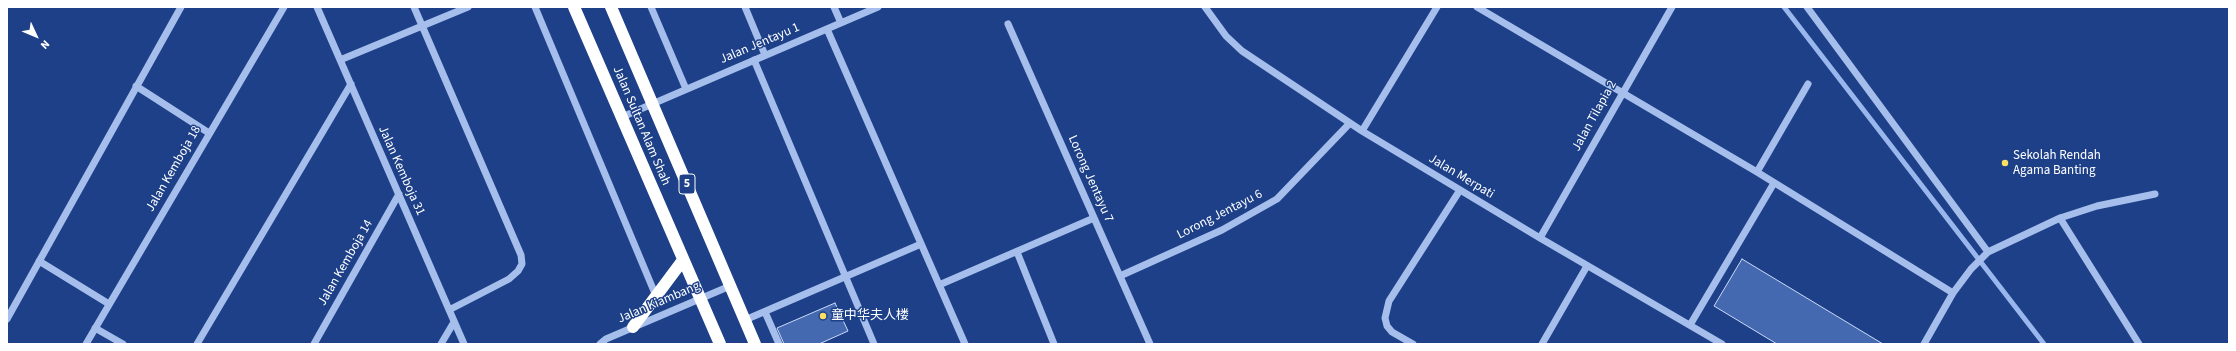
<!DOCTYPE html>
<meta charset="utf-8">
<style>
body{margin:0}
#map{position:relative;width:2236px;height:351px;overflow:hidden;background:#1d4088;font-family:"Source Sans 3",sans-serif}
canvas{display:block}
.frame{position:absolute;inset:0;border:8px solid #fff;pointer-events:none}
.north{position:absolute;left:16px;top:16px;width:40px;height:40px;-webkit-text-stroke:3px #1d4088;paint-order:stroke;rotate:134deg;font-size:11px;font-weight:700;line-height:16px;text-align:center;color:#fff}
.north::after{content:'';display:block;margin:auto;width:14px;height:18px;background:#fff;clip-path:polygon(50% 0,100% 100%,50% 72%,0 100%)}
</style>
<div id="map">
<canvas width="2236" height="351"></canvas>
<div class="frame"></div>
<div class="north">N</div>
</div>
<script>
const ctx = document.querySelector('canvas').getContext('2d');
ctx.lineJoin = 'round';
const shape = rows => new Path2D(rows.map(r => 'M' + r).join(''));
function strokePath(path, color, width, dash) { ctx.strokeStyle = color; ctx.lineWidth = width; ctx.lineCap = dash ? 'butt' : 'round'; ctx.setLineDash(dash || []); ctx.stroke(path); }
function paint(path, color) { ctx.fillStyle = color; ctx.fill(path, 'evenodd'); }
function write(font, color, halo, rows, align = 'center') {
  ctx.font = font + ' "Source Sans 3","Noto Sans SC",sans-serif'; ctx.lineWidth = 3; ctx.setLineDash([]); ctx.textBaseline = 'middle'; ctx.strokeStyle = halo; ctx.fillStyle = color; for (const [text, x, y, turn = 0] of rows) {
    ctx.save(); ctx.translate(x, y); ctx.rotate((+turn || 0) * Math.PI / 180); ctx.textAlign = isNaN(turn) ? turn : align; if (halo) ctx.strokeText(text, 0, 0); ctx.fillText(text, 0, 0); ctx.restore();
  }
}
const stream = shape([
 [1784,7,2044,344]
]);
const building = shape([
 [1742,259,1883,344,1777,344,1714,306,1742,259],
 [835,303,848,331,819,344,784,344,777,328,835,303]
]);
const minor = shape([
 [317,7,464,344],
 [414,7,521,255,522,264,518,271,509,279,449,310],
 [535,7,656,296],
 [651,7,686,89],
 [745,7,765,55],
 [834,7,841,23],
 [1205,7,1226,36,1242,51,1362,131,1540,238,1722,344],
 [1477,7,1757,172,1953,293],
 [1807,7,1988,252],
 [1008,24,1150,344],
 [827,29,965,344],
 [340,60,468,7],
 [754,60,874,344],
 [136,86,209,133],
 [622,117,878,7],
 [1362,131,1437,7],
 [1757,172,1808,84],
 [2060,218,2139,344],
 [1540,238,1672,7],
 [1017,252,1054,344],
 [39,261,109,304],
 [1120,276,1222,230,1277,199,1350,123],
 [939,285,1094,218],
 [765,312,779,344],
 [7,319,181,7],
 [745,320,921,244],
 [1690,325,1774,183],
 [95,328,123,344],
 [86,344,284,7],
 [197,344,351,84],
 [314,344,399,194],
 [441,344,454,322],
 [600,344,606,339,730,286],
 [1413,344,1392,332,1387,326,1385,318,1389,301,1460,190],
 [1542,344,1587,266],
 [1924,344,1953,293,1971,269,1988,252,2060,218,2097,206,2155,194]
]);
const highway = shape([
 [574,7,720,344],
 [611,7,755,344],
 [633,327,683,260]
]);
const markers = [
 [2005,163,4,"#fbe064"],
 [823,316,4,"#fbe064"]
];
const shields = [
 [687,184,16]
];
const shieldNames = [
 ["5",687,184]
];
const streetNames = [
 ["Jalan Jentayu 1",760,44,-23],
 ["Jalan Tilapia 2",1595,116,-61],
 ["Jalan Sultan Alam Shah",641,126,67],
 ["Jalan Kemboja 18",174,169,-60],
 ["Jalan Kemboja 31",401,171,66],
 ["Jalan Merpati",1461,177,31],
 ["Lorong Jentayu 7",1090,179,66],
 ["Lorong Jentayu 6",1220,215,-27],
 ["Jalan Kemboja 14",346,263,-60],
 ["Jalan Kiambang",659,303,-23]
];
const poiNames = [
 ["Sekolah Rendah",2013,156],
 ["Agama Banting",2013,171],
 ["童中华夫人楼",831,316]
];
strokePath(stream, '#99b7ed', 5);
paint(building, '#4569b0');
strokePath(building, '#cbdaf8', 1);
strokePath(minor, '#a6beeb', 7);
strokePath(highway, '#fff', 12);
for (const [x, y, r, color] of markers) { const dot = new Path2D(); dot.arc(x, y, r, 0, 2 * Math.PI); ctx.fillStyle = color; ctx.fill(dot); strokePath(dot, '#1d4088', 1.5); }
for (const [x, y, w] of shields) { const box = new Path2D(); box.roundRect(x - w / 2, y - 10, w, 20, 3); ctx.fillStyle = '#1d4088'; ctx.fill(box); strokePath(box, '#fff', 1); }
write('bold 12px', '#fff', null, shieldNames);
write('13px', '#fff', '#1d4088', streetNames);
write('13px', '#fff', '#1d4088', poiNames, 'left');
</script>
